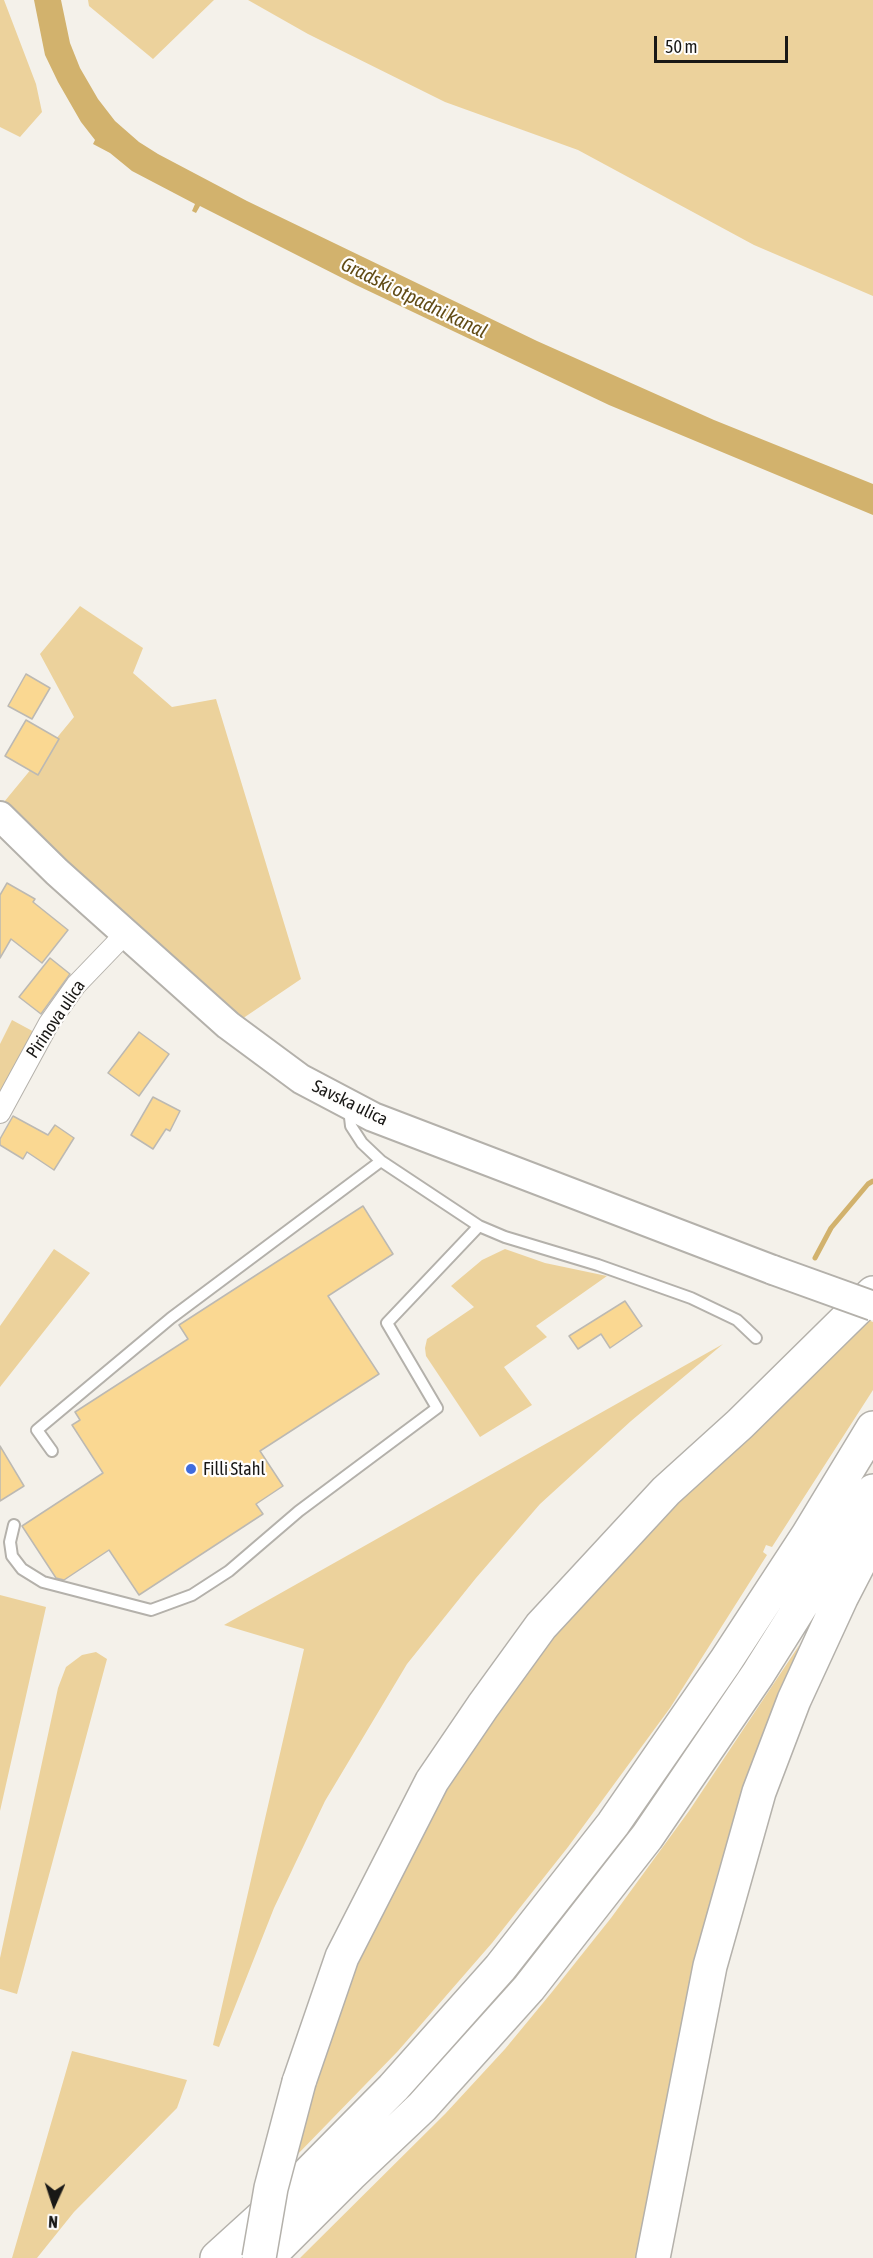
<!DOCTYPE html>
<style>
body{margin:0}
#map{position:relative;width:873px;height:2258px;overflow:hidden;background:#f4f1ea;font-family:"Asap Condensed",sans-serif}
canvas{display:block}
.north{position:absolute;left:24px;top:2174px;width:60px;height:60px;-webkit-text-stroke:4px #fffefd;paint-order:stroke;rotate:183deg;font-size:16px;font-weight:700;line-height:24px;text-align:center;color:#191816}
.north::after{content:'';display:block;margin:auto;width:21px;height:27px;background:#191816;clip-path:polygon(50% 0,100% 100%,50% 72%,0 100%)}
.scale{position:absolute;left:654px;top:36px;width:134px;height:27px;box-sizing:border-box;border:3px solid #191816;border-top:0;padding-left:8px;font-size:18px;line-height:21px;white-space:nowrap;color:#191816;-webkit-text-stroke:4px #fffefd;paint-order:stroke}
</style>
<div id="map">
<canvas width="873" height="2258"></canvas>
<div class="north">N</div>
<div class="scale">50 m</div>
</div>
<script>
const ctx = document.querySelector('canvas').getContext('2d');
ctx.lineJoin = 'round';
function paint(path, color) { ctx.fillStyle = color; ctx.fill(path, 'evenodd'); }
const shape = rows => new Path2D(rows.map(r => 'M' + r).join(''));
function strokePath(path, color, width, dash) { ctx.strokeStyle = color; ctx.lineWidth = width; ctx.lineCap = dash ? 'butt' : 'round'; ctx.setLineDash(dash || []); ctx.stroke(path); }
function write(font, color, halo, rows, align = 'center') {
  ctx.font = font + ' "Asap Condensed",sans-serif'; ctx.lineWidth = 4.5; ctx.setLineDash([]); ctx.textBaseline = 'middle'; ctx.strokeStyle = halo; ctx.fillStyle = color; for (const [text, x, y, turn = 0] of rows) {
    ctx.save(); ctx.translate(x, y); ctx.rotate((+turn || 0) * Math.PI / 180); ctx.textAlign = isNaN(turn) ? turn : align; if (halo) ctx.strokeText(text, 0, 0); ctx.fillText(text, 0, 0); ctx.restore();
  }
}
const green = shape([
 [0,0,4,0,36,84,42,112,20,137,0,127],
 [88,0,214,0,153,59,89,6],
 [248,0,873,0,873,296,754,245,578,150,445,102,308,34],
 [80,606,143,648,133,673,172,707,216,699,301,979,236,1023,127,924,4,802,74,717,40,654],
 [12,1020,38,1034,0,1101,0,1044],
 [54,1249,90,1273,0,1387,0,1326],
 [505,1249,545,1263,607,1276,536,1326,547,1337,504,1367,532,1405,480,1437,426,1356,425,1348,427,1339,474,1307,451,1286,482,1260],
 [868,1320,873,1322,873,1390,772,1547,766,1545,763,1552,767,1555,670,1708,568,1847,492,1943,398,2051,296,2156,319,2074,362,1949,439,1799,535,1654,645,1531],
 [723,1344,631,1421,540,1504,476,1578,407,1664,325,1801,274,1908,219,2047,213,2045,304,1649,224,1625],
 [0,1595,46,1607,0,1811],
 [800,1644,759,1746,718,1872,700,1939,670,2087,639,2258,300,2258,445,2114,505,2049,552,1992,611,1918,689,1811],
 [96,1652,107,1659,17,1994,0,1989,0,1958,58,1688,66,1667,82,1655],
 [72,2051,187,2080,177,2108,74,2212,37,2258,12,2258]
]);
const water = shape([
 [34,0,61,0,70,43,80,68,98,99,115,121,139,142,158,154,247,201,537,341,714,420,873,484,873,515,609,405,356,285,200,206,196,213,192,211,195,204,132,171,110,153,93,144,95,140,81,122,58,82,45,55]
]);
const stream = shape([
 [815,1258,831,1228,868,1184,873,1181]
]);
const building = shape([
 [26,674,50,688,32,719,8,706,26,674],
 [26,720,59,739,38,775,5,756,26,720],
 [7,883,35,899,33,902,68,930,42,963,11,939,0,958,0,895,7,883],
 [50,958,70,974,41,1014,19,997,50,958],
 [139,1032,169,1054,139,1096,108,1073,139,1032],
 [153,1097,180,1111,170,1131,166,1129,153,1149,131,1135,153,1097],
 [13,1116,48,1135,55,1125,74,1138,54,1170,27,1152,23,1159,0,1145,0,1139,13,1116],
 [363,1206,393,1254,328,1296,379,1374,260,1451,283,1486,256,1504,263,1514,139,1595,109,1550,64,1580,56,1578,22,1526,103,1473,72,1425,80,1420,75,1412,188,1339,179,1325,363,1206],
 [625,1301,642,1326,610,1348,601,1334,578,1349,569,1336,625,1301],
 [0,1446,24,1486,0,1501,0,1446]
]);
const lane = shape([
 [349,1109,351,1126,362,1143,381,1161,479,1226,505,1237,598,1265,691,1298,737,1320,756,1338],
 [52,1451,37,1430,171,1318,381,1161],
 [14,1525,10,1542,12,1556,22,1569,43,1582,151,1610,192,1595,229,1571,299,1511,437,1408,387,1323,479,1226]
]);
const street = shape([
 [0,1113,49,1023,76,985,125,934]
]);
const secondary = shape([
 [0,816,57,872,228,1025,301,1079,373,1117,773,1270]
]);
const highway = shape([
 [299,2082,342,1957,432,1781,483,1706,541,1626,604,1558,666,1491,740,1424,873,1293],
 [217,2258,293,2189,393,2088,500,1968,613,1824,725,1662,808,1535,873,1428],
 [267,2258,350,2175,422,2107,529,1988,647,1837,758,1674,873,1491],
 [653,2258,710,1966,759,1792,794,1700,841,1598,873,1536]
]);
const secondaryBridge = shape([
 [773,1270,873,1306]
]);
const highwayBridge = shape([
 [259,2258,271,2188,299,2082]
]);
const markers = [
 [191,1469,6,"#406cdd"]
];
const streetNames = [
 ["Pirinova ulica",56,1019,-56],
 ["Savska ulica",350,1103,26]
];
const poiNames = [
 ["Filli Stahl",203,1469]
];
const waterNames = [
 ["Gradski otpadni kanal",414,298,26]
];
paint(green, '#ecd29c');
paint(water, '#d2b26d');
strokePath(stream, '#d2b26d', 5);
paint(building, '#fad892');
strokePath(building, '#bcb9b3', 1.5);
strokePath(lane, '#b4b1ab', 14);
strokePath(street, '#b4b1ab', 22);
strokePath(secondary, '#b4b1ab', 32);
strokePath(highway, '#b4b1ab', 36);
strokePath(lane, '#fff', 10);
strokePath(street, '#fff', 20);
strokePath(secondary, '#fff', 28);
strokePath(highway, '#fff', 33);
strokePath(secondaryBridge, '#b4b1ab', 32, []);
strokePath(highwayBridge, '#b4b1ab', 36, []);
strokePath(secondaryBridge, '#fff', 28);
strokePath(highwayBridge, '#fff', 33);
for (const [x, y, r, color] of markers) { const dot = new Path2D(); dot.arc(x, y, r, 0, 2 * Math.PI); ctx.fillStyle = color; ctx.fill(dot); strokePath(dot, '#fffefd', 2); }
write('18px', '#191816', '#fffefd', streetNames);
write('18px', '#191816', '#fffefd', poiNames, 'left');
write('italic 20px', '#614b15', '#fffefd', waterNames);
</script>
